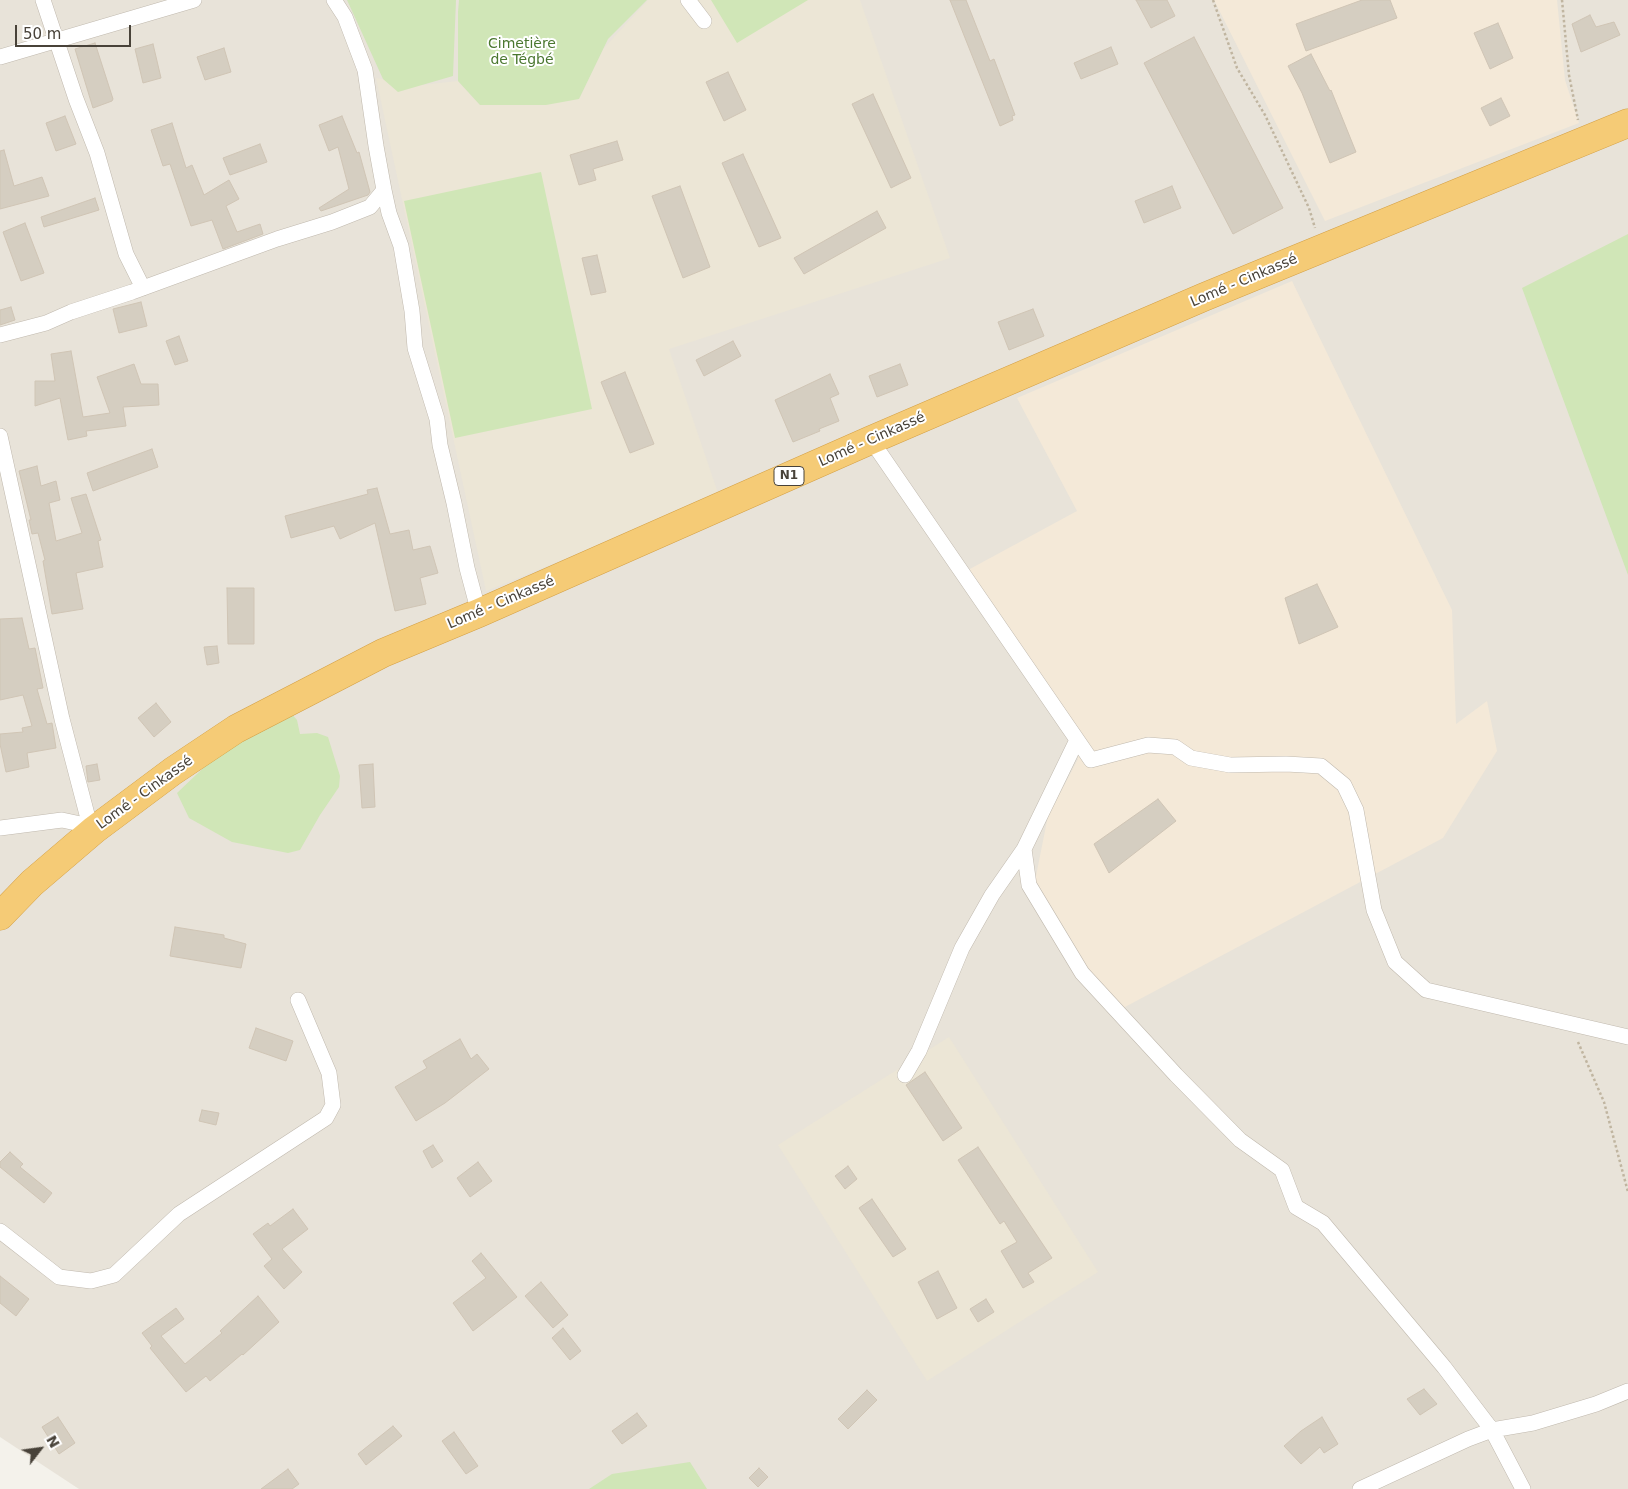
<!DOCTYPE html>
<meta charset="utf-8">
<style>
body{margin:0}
#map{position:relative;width:1628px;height:1489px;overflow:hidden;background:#f4f2eb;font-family:"DejaVu Sans",sans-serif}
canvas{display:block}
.north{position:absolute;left:15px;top:1424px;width:50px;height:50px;-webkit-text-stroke:4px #fff;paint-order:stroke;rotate:60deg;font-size:14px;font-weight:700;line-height:20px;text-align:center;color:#484239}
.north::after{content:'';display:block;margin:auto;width:18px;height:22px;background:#484239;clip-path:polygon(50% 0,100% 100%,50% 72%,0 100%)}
.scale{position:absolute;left:15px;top:25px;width:116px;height:22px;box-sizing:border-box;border:2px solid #484239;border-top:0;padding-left:6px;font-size:15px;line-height:18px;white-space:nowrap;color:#484239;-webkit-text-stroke:4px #fff;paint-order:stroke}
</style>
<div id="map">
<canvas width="1628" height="1489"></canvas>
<div class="north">N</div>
<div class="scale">50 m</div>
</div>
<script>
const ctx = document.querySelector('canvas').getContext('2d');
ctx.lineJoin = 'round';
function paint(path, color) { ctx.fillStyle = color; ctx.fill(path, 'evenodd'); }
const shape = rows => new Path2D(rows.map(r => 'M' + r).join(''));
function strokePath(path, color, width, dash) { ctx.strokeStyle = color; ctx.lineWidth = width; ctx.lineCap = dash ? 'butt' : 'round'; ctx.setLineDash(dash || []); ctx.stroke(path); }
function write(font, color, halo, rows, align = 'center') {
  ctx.font = font + ' "DejaVu Sans",sans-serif'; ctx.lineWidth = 4; ctx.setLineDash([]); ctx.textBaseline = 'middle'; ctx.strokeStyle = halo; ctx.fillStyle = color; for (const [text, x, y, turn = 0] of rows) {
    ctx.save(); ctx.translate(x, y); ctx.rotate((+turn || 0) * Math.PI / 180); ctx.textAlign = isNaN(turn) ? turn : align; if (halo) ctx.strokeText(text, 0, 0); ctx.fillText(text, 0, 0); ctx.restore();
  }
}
const residential = shape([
 [0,0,1628,0,1628,1489,79,1489,0,1437]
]);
const commercial = shape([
 [1214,0,1557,0,1565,80,1579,123,1325,221],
 [1292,281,1452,610,1456,724,1487,701,1497,751,1443,838,1123,1008,1085,966,1035,881,1048,816,1078,759,1071,718,968,570,1077,511,1017,398]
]);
const education = shape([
 [648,0,860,0,950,258,669,349,719,496,486,591,376,78,422,85,458,81,480,105,579,99,603,49],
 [949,1037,1098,1272,927,1381,778,1145]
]);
const green = shape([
 [347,0,456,0,453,76,398,92,383,79],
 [459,0,647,0,608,39,579,99,546,105,480,105,458,81,458,12],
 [711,0,808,0,737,43],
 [541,172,592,409,455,438,404,201],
 [1628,234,1628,575,1522,288],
 [290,712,297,720,300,734,317,733,328,737,340,776,339,787,320,815,300,850,288,853,232,842,189,818,177,793,218,754],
 [690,1462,707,1489,589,1489,612,1474]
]);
const building = shape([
 [950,0,966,0,990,61,994,59,1015,115,1012,116,1013,120,1000,126,950,0],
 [1136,0,1167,0,1175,16,1151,28,1136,0],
 [1362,0,1390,0,1397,18,1306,51,1296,24,1362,0],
 [1590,15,1596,27,1614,22,1620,35,1581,52,1572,24,1590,15],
 [1498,23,1513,58,1490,69,1474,33,1498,23],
 [1194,37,1283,208,1233,234,1144,63,1194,37],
 [95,43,113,99,112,101,93,108,75,49,95,43],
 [153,44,161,78,143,83,135,49,153,44],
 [1111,47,1118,64,1081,79,1074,63,1111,47],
 [224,48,231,72,205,80,197,57,224,48],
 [1311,54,1330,91,1331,90,1356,152,1330,163,1302,93,1288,66,1311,54],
 [728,72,746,110,724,121,706,82,728,72],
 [873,94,911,178,891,188,852,104,873,94],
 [1501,98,1510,116,1490,126,1481,108,1501,98],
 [65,116,76,144,56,151,46,123,65,116],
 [342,116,357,153,359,152,370,192,368,195,321,211,319,208,349,189,338,147,329,151,319,125,342,116],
 [172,123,186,168,192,165,204,195,229,180,239,199,226,206,237,232,260,224,263,234,223,249,212,220,191,226,170,164,163,166,151,130,172,123],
 [617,141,623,160,593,169,596,180,579,185,570,155,617,141],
 [260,144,267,162,230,175,223,158,260,144],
 [4,150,14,186,42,177,49,196,0,209,0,151,4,150],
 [743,154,781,238,759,247,722,163,743,154],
 [680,186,710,267,683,278,652,196,680,186],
 [1172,186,1181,208,1144,223,1135,201,1172,186],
 [95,198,99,210,44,227,41,217,95,198],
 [877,211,886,228,804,274,794,258,877,211],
 [25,223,44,273,21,281,3,232,25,223],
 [597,255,606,292,591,295,582,258,597,255],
 [141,302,147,326,119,333,113,309,141,302],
 [11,307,15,320,0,325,0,310,11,307],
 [1033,309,1044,336,1009,350,998,322,1033,309],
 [179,336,188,361,175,365,166,341,179,336],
 [733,341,741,356,704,376,696,360,733,341],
 [71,351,83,417,110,413,97,377,134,364,141,384,158,384,159,405,123,407,126,426,86,431,87,436,68,440,60,398,35,406,35,381,55,381,51,354,71,351],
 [900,364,908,385,877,397,869,376,900,364],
 [625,372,654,444,630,453,601,382,625,372],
 [830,374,839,394,830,398,839,421,819,429,820,431,793,442,775,400,830,374],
 [152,449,158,467,93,491,87,473,152,449],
 [37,466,41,486,56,481,60,500,49,503,56,541,82,533,71,498,86,494,101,540,98,541,103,567,76,573,83,609,52,614,43,561,45,560,38,533,32,534,29,520,31,520,19,471,37,466],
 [377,488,390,534,409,530,413,550,430,546,438,573,420,578,426,604,395,611,375,523,340,539,334,526,291,538,285,516,368,494,367,490,377,488],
 [1317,584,1338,627,1299,644,1285,598,1317,584],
 [227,588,254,588,254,644,228,644,227,588],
 [22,618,29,649,35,648,43,688,37,689,47,724,52,723,56,748,27,753,29,767,6,772,0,744,0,734,23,732,22,728,32,726,23,695,0,700,0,619,22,618],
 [217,646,219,663,207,665,204,647,217,646],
 [156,703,171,722,154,737,138,718,156,703],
 [97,764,100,780,88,782,86,766,97,764],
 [373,764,375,807,362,808,359,765,373,764],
 [1158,799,1176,821,1109,873,1094,844,1158,799],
 [175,927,224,935,224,938,246,944,241,968,170,956,175,927],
 [256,1028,293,1041,286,1061,249,1048,256,1028],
 [460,1039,471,1059,477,1054,489,1069,445,1103,416,1121,395,1087,427,1068,423,1061,460,1039],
 [925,1072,962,1128,943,1141,906,1085,925,1072],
 [202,1110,219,1113,216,1125,199,1121,202,1110],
 [433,1145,443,1161,432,1168,423,1151,433,1145],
 [978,1147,1052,1258,1028,1273,1034,1282,1023,1288,1001,1251,1017,1242,1004,1221,1000,1224,958,1160,978,1147],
 [10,1152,23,1164,20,1167,52,1193,44,1203,0,1167,0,1162,10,1152],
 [478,1162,492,1181,470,1197,457,1178,478,1162],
 [848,1166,857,1179,845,1189,835,1176,848,1166],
 [872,1199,906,1249,893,1257,859,1208,872,1199],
 [293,1209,308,1229,282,1249,302,1272,284,1289,264,1266,272,1259,253,1234,268,1223,270,1226,293,1209],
 [481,1253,517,1297,473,1331,453,1303,486,1278,472,1261,481,1253],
 [938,1271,957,1308,937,1319,918,1282,938,1271],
 [0,1276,29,1299,16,1316,0,1303,0,1276],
 [541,1282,568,1315,553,1328,525,1296,541,1282],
 [258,1296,279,1322,243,1355,242,1354,210,1381,206,1376,186,1392,150,1348,152,1346,142,1333,176,1308,184,1319,161,1336,185,1364,222,1333,220,1331,258,1296],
 [986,1299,994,1312,978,1322,970,1309,986,1299],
 [563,1328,581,1351,570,1360,552,1338,563,1328],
 [1424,1389,1437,1404,1420,1415,1407,1399,1424,1389],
 [867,1390,877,1400,848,1429,838,1419,867,1390],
 [637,1413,647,1426,622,1444,612,1431,637,1413],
 [58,1417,75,1443,59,1454,42,1427,58,1417],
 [1322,1417,1338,1444,1324,1453,1320,1447,1301,1464,1284,1446,1301,1431,1322,1417],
 [393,1426,402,1436,366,1465,358,1454,393,1426],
 [454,1432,478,1466,466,1474,442,1441,454,1432],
 [759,1468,768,1477,758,1487,749,1478,759,1468],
 [288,1469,299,1484,292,1489,261,1489,288,1469]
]);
const path = shape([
 [1213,0,1237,68,1265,115,1309,208,1315,228],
 [1562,0,1569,75,1578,120],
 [1578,1042,1604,1102,1628,1192]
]);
const street = shape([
 [43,0,76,99,97,153,126,254,143,288],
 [334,0,345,17,365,70,376,146,384,190,389,213,401,246,412,311,415,348,437,419,440,445,454,503,467,568,479,613],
 [688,0,704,21],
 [0,57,194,0],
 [0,335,46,323,71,312,132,292,277,239,332,222,370,207,384,190],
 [0,436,62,719,90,826,94,830],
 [871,440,1091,760,1148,745,1175,747,1191,758,1230,765,1286,764,1321,766,1344,785,1356,810,1374,910,1395,962,1426,990,1628,1037],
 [1077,740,1024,849,1029,885,1082,973,1176,1075,1240,1140,1282,1170,1296,1207,1323,1223,1444,1367,1492,1430,1523,1489],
 [0,828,62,820,90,826],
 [905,1075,919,1051,962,948,992,895,1024,849],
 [0,1231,59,1277,91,1281,114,1275,179,1214,326,1118,333,1105,329,1073,298,1000],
 [1360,1489,1468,1439,1492,1430,1533,1423,1596,1404,1628,1391]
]);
const highway = shape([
 [0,916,32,883,94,830,173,771,236,729,383,653,479,613,871,440,1204,297,1628,123]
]);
const shields = [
 [789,476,30]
];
const shieldNames = [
 ["N1",789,476]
];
const parkNames = [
 ["Cimetière",522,44],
 ["de Tégbé",522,60]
];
const streetNames = [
 ["Lomé - Cinkassé",1244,281,-23],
 ["Lomé - Cinkassé",872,440,-24],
 ["Lomé - Cinkassé",501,603,-23],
 ["Lomé - Cinkassé",145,793,-36]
];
paint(residential, '#e8e3d9');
paint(commercial, '#f4e9d8');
paint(education, '#ece6d6');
paint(green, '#d0e6b7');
paint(building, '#d5cec1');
strokePath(building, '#d0c5b5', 1);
strokePath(street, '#c0b9ae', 16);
strokePath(highway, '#d4a045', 29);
strokePath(path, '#c0b5a0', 2.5, [2.5, 2.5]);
strokePath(street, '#fff', 15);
strokePath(highway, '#f5cb76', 28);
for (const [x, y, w] of shields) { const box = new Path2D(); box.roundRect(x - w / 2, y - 9.5, w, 19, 4); ctx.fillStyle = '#fff'; ctx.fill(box); strokePath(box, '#484239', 1); }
write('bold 12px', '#484239', null, shieldNames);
write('14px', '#4a772f', '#fff', parkNames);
write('14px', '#484239', '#fff', streetNames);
</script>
